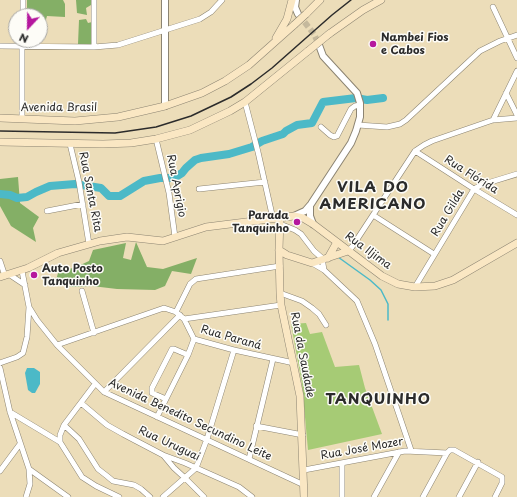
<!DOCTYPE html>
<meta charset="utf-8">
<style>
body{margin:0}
#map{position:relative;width:517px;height:497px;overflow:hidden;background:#ecddb9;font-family:"Playpen Sans",sans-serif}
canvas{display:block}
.north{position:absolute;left:8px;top:8px;width:40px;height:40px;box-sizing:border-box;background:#fdfcf7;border:1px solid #a9a8a5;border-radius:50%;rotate:202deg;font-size:11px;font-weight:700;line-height:16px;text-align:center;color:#2b2b2b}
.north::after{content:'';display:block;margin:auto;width:14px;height:18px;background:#b5179e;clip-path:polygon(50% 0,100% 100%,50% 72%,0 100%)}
</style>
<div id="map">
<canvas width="517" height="497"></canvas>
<div class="north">N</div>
</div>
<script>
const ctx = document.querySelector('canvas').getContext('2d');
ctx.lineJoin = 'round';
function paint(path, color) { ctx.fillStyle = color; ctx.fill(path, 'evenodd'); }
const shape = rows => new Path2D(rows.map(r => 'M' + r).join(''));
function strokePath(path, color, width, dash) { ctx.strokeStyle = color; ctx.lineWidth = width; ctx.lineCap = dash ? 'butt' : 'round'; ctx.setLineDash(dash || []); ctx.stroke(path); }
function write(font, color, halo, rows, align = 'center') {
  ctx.font = font + ' "Playpen Sans",sans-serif'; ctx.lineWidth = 3; ctx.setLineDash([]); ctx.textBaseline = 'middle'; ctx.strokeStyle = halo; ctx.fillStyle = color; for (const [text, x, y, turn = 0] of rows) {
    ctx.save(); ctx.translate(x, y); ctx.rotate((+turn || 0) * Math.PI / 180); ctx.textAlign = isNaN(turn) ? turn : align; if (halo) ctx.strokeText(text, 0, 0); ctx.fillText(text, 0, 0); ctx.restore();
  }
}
const green = shape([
 [306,323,310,334,322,332,335,367,359,365,365,388,382,434,308,450,302,384,291,324]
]);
const forest = shape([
 [27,0,63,0,65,4,65,17,47,16,40,40,40,16,27,16],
 [76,0,91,0,91,5,86,8,87,15,77,13],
 [86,19,88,23,92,22,91,44,78,44,79,20],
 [18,177,20,203,39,217,33,228,36,242,11,226,0,206,0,179],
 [136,242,147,267,163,269,197,258,191,274,172,271,165,286,155,290,117,289,92,286,72,287,55,283,59,270,74,268,89,261,93,250,126,243,123,258,131,260]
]);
const water = shape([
 [27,368,34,368,40,372,40,384,35,393,32,393,28,390,25,373]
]);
const stream = shape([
 [338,257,370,280,381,290,388,304,388,320]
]);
const river = shape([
 [0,194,10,195,17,198,27,197,36,192,50,186,75,184,101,188,109,196,120,196,144,181,160,178,174,178,182,173,186,168,195,160,201,158,229,154,252,147,262,141,283,134,286,131,297,125,312,123,323,102,356,98,367,100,383,98]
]);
const tertiaryTunnel = shape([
 [299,15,314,34,319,45]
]);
const minor = shape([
 [493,7,517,58],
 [23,16,23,0],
 [0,46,94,47,118,45,200,19,211,12,222,0],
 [94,47,94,0],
 [506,93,517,115],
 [245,102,258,152,273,219],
 [22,119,22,40],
 [493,120,517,71],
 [358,125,387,127,400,124,406,120,480,51,500,41,517,35],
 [321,127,330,135,334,137,337,136,351,109,355,106,360,105],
 [156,139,169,193,175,237],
 [70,144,79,182,89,244],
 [415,151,474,189,517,215],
 [199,189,265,182],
 [47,211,83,204],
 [373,215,434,254],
 [280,224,295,230,301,234,314,251,322,258,324,270],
 [348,251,352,247,415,151,424,145,432,141,493,120,517,118],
 [0,261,5,276],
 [312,263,324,270,357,301,375,344,411,450],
 [22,271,29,307,37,320,57,345,104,392,304,485],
 [10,275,25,285],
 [415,287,474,189,481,185,517,174],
 [82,291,94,333],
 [280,293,302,301,312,308,319,314,326,325],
 [176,312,190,284,196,279,280,266],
 [184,319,281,305],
 [57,345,164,308,176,312,184,319,194,339,234,350,294,363],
 [0,363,17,357,23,353,27,337,29,307],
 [0,368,10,412,29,469,30,484,26,497],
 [104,392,180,315],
 [166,399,152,393,152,388,172,349,174,349,188,355],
 [81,403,107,425,123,434,163,455,185,463,239,487,252,497],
 [10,412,60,442,82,477,96,486,119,497],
 [157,417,188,355,194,339],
 [64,425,79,439,98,469,107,476,113,481,134,485,141,489,150,497],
 [256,426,303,435],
 [60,442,60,435,64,425,95,384],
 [164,456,174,468,185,478,204,497],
 [249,459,273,359],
 [342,463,342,497],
 [29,469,68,497],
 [304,470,405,451,447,453],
 [0,471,20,444],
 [163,497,196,468,207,439,234,350],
 [374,497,399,452],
 [423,497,447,453,450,450,454,450,502,477,502,483,495,497],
 [459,497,478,462]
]);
const tertiary = shape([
 [165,0,165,106],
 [296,0,295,7,298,14],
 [310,206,310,216,313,224],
 [294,216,305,211,311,204,351,143,356,131,360,117,360,103,357,93,323,56,319,45]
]);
const secondary = shape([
 [306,14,320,0],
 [329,34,363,10,381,0],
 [276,38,287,19,292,0],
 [0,118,75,121,118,117,165,106,202,93,225,81,249,65,294,25],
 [0,142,103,144,131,143,156,139,190,130,230,111,245,102,308,51],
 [280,218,279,250,280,293,281,305,300,396,304,497],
 [279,250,287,255,312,263,348,251],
 [328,258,337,242],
 [0,277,28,268,58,253,100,241,127,237,163,241,206,227,294,216,303,218,313,224,382,276,398,284,415,287,435,286,453,280,517,243]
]);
const rail = shape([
 [0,131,115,133,156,127,191,116,231,97,251,84,272,68,332,15,351,0]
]);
const secondaryBridge = shape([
 [294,25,306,14],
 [308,51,329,34]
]);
const markers = [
 [373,44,4,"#b5179e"],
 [297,222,4,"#b5179e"],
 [34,275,4,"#b5179e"]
];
const poiNames = [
 ["Nambei Fios",381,38],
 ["e Cabos",381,51],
 ["Parada",289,216,"right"],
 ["Tanquinho",289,229,"right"],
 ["Auto Posto",42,269],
 ["Tanquinho",42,282]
];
const streetNames = [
 ["Avenida Brasil",59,108],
 ["Rua Flórida",471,175,32],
 ["Rua Aprigio",176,186,79],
 ["Rua Santa Rita",90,192,79],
 ["Rua Gilda",448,213,-59],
 ["Rua Iljima",368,251,36],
 ["Rua Paraná",231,338,16],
 ["Rua da Saudade",302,355,79],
 ["Avenida Benedito Secundino Leite",190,420,25],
 ["Rua Uruguai",169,444,25],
 ["Rua José Mozer",362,449,-10]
];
const districtNames = [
 ["VILA DO",373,188],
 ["AMERICANO",373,205],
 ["TANQUINHO",378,400]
];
paint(green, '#a6cb75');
paint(forest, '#84af66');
paint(water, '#4cb9c7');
strokePath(stream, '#4cb9c7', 1.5);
strokePath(river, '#4cb9c7', 8);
strokePath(tertiaryTunnel, '#c5b99d', 6, [6, 3]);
strokePath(minor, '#8c8472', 6);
strokePath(tertiary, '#8c8472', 8);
strokePath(secondary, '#8c8472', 8);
strokePath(minor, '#fff', 5);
strokePath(tertiary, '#fff', 6);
strokePath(secondary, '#fae7c3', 7);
strokePath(rail, '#2b2b2b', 1.5);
strokePath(secondaryBridge, '#8c8472', 8, []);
strokePath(secondaryBridge, '#fae7c3', 7);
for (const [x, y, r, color] of markers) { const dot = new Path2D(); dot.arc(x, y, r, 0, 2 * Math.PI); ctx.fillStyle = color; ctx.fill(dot); strokePath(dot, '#fdfcf7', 1.5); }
write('bold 11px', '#2b2b2b', '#fdfcf7', poiNames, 'left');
write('11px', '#2b2b2b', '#fdfcf7', streetNames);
ctx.letterSpacing = '1px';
write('bold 15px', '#2b2b2b', '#fdfcf7', districtNames);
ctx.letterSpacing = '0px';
</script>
